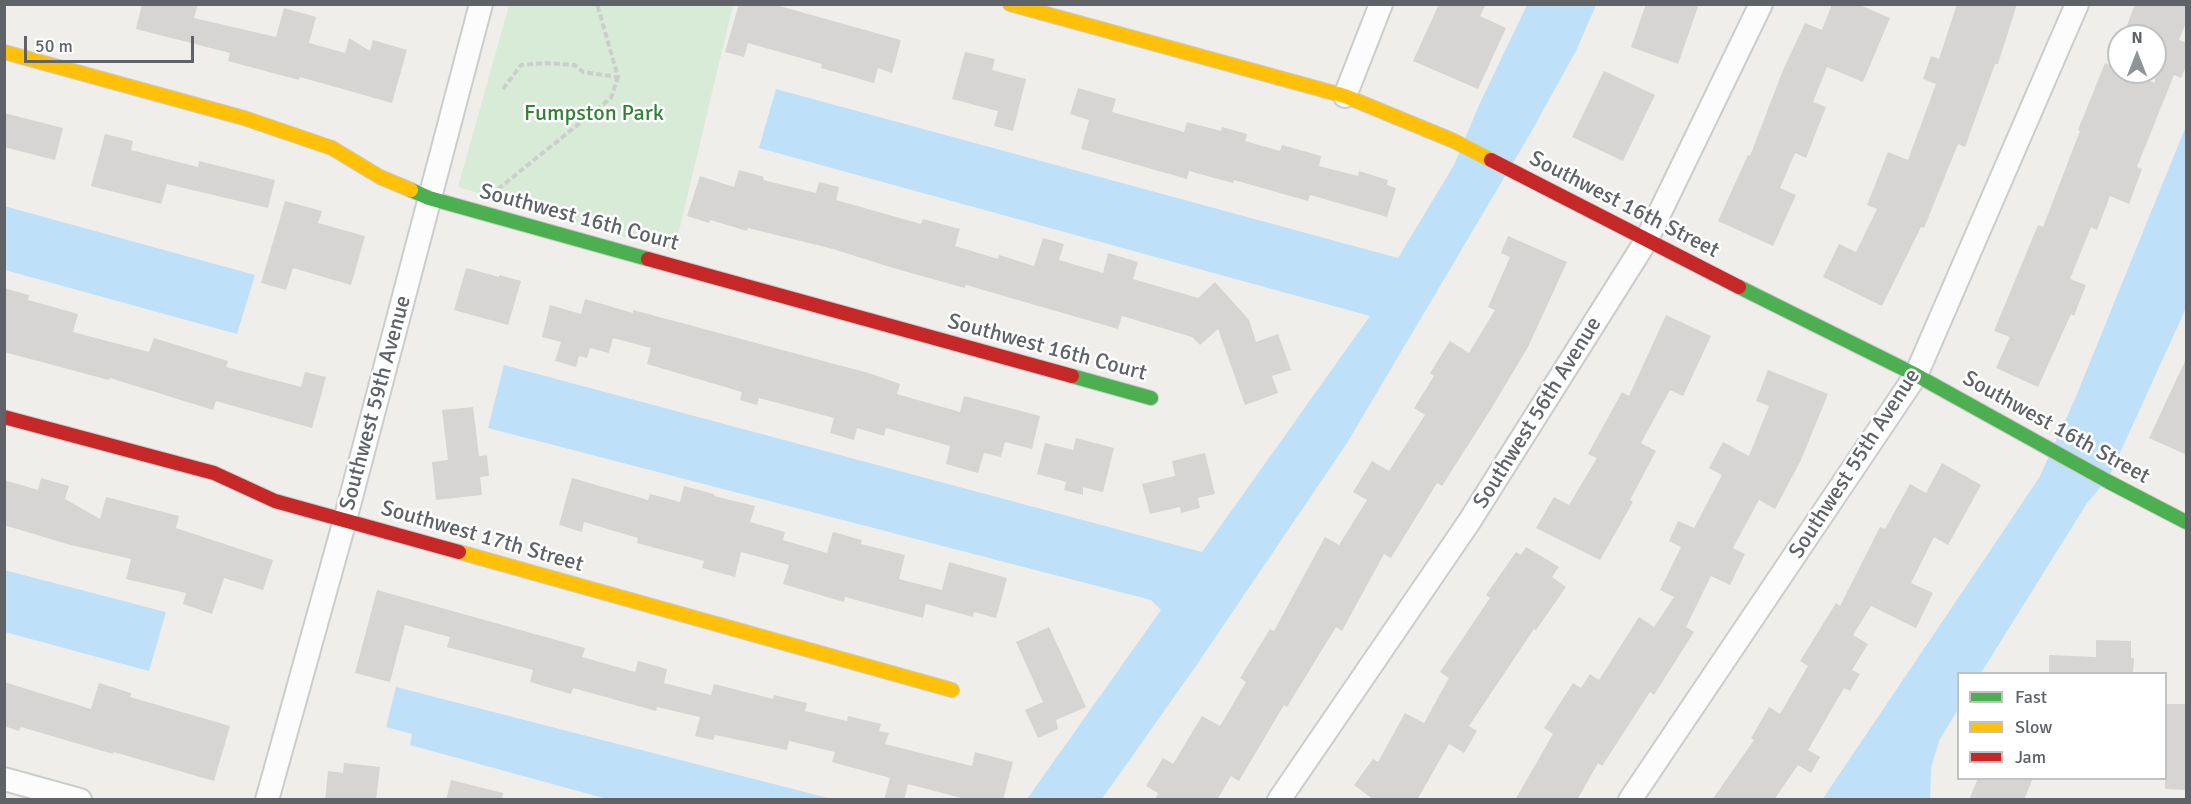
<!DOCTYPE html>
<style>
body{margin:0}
#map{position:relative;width:2191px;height:804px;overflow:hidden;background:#efeeea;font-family:Signika,sans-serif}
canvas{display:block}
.frame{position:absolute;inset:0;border:6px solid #5f6368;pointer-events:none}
.legend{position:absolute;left:1957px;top:672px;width:210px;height:108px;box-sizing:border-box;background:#fff;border:2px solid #bfc1c3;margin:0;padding:8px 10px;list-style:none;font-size:18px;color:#5f6368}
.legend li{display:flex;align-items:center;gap:12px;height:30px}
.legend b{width:30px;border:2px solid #bfc1c3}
.north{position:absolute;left:2107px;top:24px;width:60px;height:60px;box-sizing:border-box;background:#fff;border:2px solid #bfc1c3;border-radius:50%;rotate:0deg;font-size:16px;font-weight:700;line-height:24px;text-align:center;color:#5f6368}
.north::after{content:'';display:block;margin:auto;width:21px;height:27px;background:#919496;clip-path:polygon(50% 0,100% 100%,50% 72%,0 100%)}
.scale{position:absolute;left:24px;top:36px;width:170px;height:27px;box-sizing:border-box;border:3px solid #5f6368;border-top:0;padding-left:8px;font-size:18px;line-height:21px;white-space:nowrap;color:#5f6368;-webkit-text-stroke:4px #fff;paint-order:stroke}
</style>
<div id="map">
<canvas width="2191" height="804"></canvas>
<div class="frame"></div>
<ul class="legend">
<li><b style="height:8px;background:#4caf50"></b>Fast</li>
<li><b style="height:8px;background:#ffc107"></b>Slow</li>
<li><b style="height:8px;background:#c62828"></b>Jam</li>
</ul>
<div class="north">N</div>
<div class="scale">50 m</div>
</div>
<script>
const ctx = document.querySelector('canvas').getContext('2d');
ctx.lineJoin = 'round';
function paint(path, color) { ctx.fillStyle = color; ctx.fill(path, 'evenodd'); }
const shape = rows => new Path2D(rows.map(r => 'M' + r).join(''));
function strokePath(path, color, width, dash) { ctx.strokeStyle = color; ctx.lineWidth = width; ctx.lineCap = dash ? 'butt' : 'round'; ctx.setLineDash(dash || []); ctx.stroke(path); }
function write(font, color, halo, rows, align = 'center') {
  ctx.font = font + ' Signika,sans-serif'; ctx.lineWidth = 5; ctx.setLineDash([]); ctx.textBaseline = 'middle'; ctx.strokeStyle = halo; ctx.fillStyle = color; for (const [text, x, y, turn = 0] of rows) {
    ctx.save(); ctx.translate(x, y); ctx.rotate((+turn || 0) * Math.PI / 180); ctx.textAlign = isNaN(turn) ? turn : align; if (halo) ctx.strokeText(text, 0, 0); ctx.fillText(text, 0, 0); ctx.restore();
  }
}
const green = shape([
 [509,5,733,5,674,252,458,187]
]);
const water = shape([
 [1527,5,1596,5,1576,51,1530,134,1347,443,1198,663,1102,799,1027,799,1161,610,1151,600,488,428,504,365,1202,552,1370,316,759,148,776,89,1398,258,1454,165,1479,105],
 [2186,126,2186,308,2109,477,2087,503,1981,673,1958,674,1958,709,1939,741,1931,768,1930,799,1822,800,2039,478,2075,399],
 [4,206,255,275,237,334,5,270],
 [4,570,166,612,149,671,5,632],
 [396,687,832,799,607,799,410,745,412,734,386,727]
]);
const building = shape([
 [142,4,198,4,194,18,276,37,284,8,316,17,309,43,345,53,349,38,370,51,373,40,407,50,392,103,300,77,299,80,228,61,230,53,136,29],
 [739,4,772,4,901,40,892,73,878,68,874,83,821,68,822,64,748,43,744,57,725,52],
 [1439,4,1486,4,1480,16,1506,28,1478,89,1413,61],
 [1646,4,1699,4,1678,64,1631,47],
 [1832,4,1857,4,1890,18,1863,82,1827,67,1813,102,1826,107,1806,158,1795,153,1780,188,1796,195,1773,246,1718,221,1748,155,1750,156,1783,70,1805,23,1822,30],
 [1957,4,2017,4,1998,64,1995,64,1965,147,1958,144,1924,228,1921,227,1882,306,1823,277,1839,244,1856,252,1877,209,1867,205,1888,152,1908,160,1936,84,1923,79,1931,56,1939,59],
 [2135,4,2187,4,2187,20,2179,40,2187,43,2187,64,2181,78,2174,75,2137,167,2142,169,2129,204,2110,196,2097,230,2091,227,2070,279,2086,285,2074,316,2071,314,2038,387,1996,368,2010,337,1994,331,2038,225,2043,227,2080,131,2078,130,2105,63,2119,69,2119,72,2127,72,2155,83,2155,36,2123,36],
 [965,52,995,59,992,70,1026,79,1013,131,994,126,998,111,952,99],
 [1604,71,1655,95,1623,161,1572,137],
 [1078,88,1116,99,1112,112,1184,132,1187,122,1221,131,1222,127,1247,134,1245,141,1280,151,1282,145,1321,156,1319,166,1358,176,1359,171,1388,180,1387,185,1396,188,1387,217,1310,195,1308,201,1234,180,1233,183,1189,171,1187,179,1081,149,1089,120,1070,114],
 [4,113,63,128,55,160,4,147],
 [105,134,133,141,131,150,198,167,199,161,275,180,268,208,167,184,161,204,91,186],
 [739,170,764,177,763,180,816,193,819,182,839,187,836,200,921,224,923,219,960,229,955,246,998,259,999,255,1034,266,1043,238,1064,244,1059,260,1103,273,1108,253,1138,262,1133,279,1198,298,1215,282,1249,320,1256,342,1278,334,1291,370,1272,376,1278,393,1245,405,1218,329,1200,345,1192,337,1122,316,1118,329,966,285,965,288,893,268,833,249,748,228,747,231,710,220,709,223,687,216,700,176,734,187],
 [285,201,322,211,318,223,365,236,351,285,293,268,286,290,261,283],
 [1508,236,1567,262,1528,347,1491,409,1442,486,1437,483,1391,558,1384,554,1342,631,1336,627,1287,707,1284,705,1239,781,1231,776,1217,800,1155,800,1158,793,1146,786,1163,758,1173,764,1202,716,1220,726,1246,682,1240,678,1270,629,1274,631,1325,537,1339,545,1367,500,1353,492,1372,461,1389,471,1425,415,1414,408,1434,376,1430,373,1450,341,1469,353,1495,310,1488,307,1510,257,1501,253],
 [466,268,499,277,499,275,521,281,508,325,454,310],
 [4,288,29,295,28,300,78,314,73,332,149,352,154,338,228,361,226,367,301,387,305,372,326,377,312,428,216,401,213,410,110,378,109,380,4,352],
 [585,299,633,313,633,310,872,374,900,384,897,394,960,412,964,396,1040,416,1032,449,1005,442,1001,457,984,453,978,473,946,464,950,446,886,428,884,436,857,428,854,440,830,433,834,418,759,398,757,405,740,400,742,392,647,364,651,348,613,338,609,353,590,348,587,358,579,356,576,367,555,361,561,342,542,337,550,305,581,314],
 [1666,315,1711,336,1683,396,1670,390,1641,443,1656,451,1630,500,1633,502,1600,560,1536,528,1554,497,1569,505,1597,458,1588,454,1622,392,1629,396],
 [2187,357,2187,455,2149,438],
 [1768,370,1828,394,1801,460,1775,509,1759,500,1733,548,1745,554,1730,585,1711,576,1686,627,1694,632,1654,695,1650,692,1602,766,1598,763,1577,800,1515,800,1553,734,1544,728,1573,683,1581,688,1590,674,1599,680,1639,617,1654,627,1674,597,1660,590,1681,547,1669,541,1678,521,1694,528,1722,475,1709,468,1723,442,1749,456,1769,406,1756,401],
 [473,407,479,456,487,455,489,476,480,477,482,495,436,500,432,462,448,460,442,410],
 [1076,438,1114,448,1103,492,1083,487,1083,495,1064,490,1066,482,1037,474,1045,443,1073,450],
 [1205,453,1215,494,1198,498,1200,508,1181,513,1180,507,1150,514,1142,484,1175,476,1172,461],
 [1942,463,1981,485,1948,545,1934,537,1911,583,1933,593,1916,628,1871,606,1853,635,1868,644,1852,670,1860,674,1850,691,1844,688,1808,750,1820,757,1811,773,1798,765,1774,800,1712,800,1754,740,1751,738,1769,707,1780,714,1808,666,1800,661,1836,603,1840,606,1880,527,1885,529,1910,484,1926,493],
 [41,478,69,486,65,499,100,519,106,497,179,516,176,528,273,560,263,590,224,578,212,614,183,604,186,593,126,579,131,559,67,544,4,525,4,480,38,490],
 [572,478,648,500,650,494,680,502,684,486,714,494,714,496,755,506,750,522,785,532,783,540,827,553,833,532,862,540,861,544,905,555,899,579,942,590,949,562,1007,578,996,618,974,612,973,617,926,604,923,618,845,597,844,602,783,584,789,565,741,552,735,577,702,568,704,561,637,543,638,538,584,522,582,532,559,525],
 [1526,547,1559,567,1552,577,1566,587,1536,630,1534,629,1469,726,1477,731,1464,753,1449,744,1417,800,1374,800,1354,785,1373,759,1378,762,1405,713,1424,723,1449,678,1440,672,1490,598,1486,595,1516,552,1521,555],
 [377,590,585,648,582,657,635,672,638,661,667,669,664,683,711,695,714,684,773,699,774,695,807,703,805,711,847,721,848,716,881,724,879,731,889,733,885,744,972,766,975,752,1013,762,1003,800,969,800,908,784,904,800,884,800,890,778,832,762,835,752,789,741,787,750,715,735,713,740,695,736,700,717,657,707,656,711,573,688,571,694,530,682,533,670,447,647,450,637,405,625,390,682,355,673],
 [1049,627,1086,707,1056,720,1058,729,1038,738,1025,710,1043,702,1016,642],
 [2096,640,2131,641,2131,658,2134,658,2133,674,2049,674,2049,655,2096,657],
 [4,682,91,709,99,683,131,693,130,697,230,726,214,781,114,752,113,754,21,727,19,731,4,726],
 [2167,704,2187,704,2187,790,2165,789],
 [344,763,380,767,376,800,325,800,328,771,343,773],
 [1978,778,2033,778,2024,800,1969,800],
 [451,780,503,793,502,800,446,800]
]);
const path = shape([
 [503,89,521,65,545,63,575,65,583,72,618,77,597,4],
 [498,189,611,98,618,77]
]);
const street = shape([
 [1345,96,1381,4],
 [4,779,80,800],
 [267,800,345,520,481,4],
 [1279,800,1469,522,1646,241,1761,4],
 [1630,800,1916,375,2077,4]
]);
const fast = shape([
 [411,190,429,198,648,259],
 [1739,287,1916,375,2109,482,2186,522],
 [1072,376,1151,398]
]);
const slow = shape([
 [1010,4,1345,96,1454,141,1491,160],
 [4,52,244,118,332,148,380,177,411,190],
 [459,552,952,690]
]);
const jam = shape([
 [1491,160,1739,287],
 [648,259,1072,376],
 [4,417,214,473,275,501,459,552]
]);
const parkNames = [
 ["Fumpston Park",594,114]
];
const streetNames = [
 ["Southwest 16th Street",1624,205,27],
 ["Southwest 16th Court",579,218,15],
 ["Southwest 16th Court",1047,348,15],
 ["Southwest 59th Avenue",376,403,-75],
 ["Southwest 56th Avenue",1538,413,-58],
 ["Southwest 16th Street",2056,428,29],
 ["Southwest 55th Avenue",1855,464,-57],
 ["Southwest 17th Street",482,537,16]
];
paint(green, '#d8ebd6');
paint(water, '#bfe0f9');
paint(building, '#d6d5d3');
strokePath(street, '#cbcccc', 26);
strokePath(fast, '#cacacb', 16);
strokePath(slow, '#cacacb', 16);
strokePath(jam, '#cacacb', 16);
strokePath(path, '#cacfcc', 4, [6, 3]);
strokePath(street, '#fdfcfc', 22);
strokePath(fast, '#4caf50', 14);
strokePath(slow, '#ffc107', 14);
strokePath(jam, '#c62828', 14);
write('22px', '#348238', '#fff', parkNames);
write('22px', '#5f6368', '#fff', streetNames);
</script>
